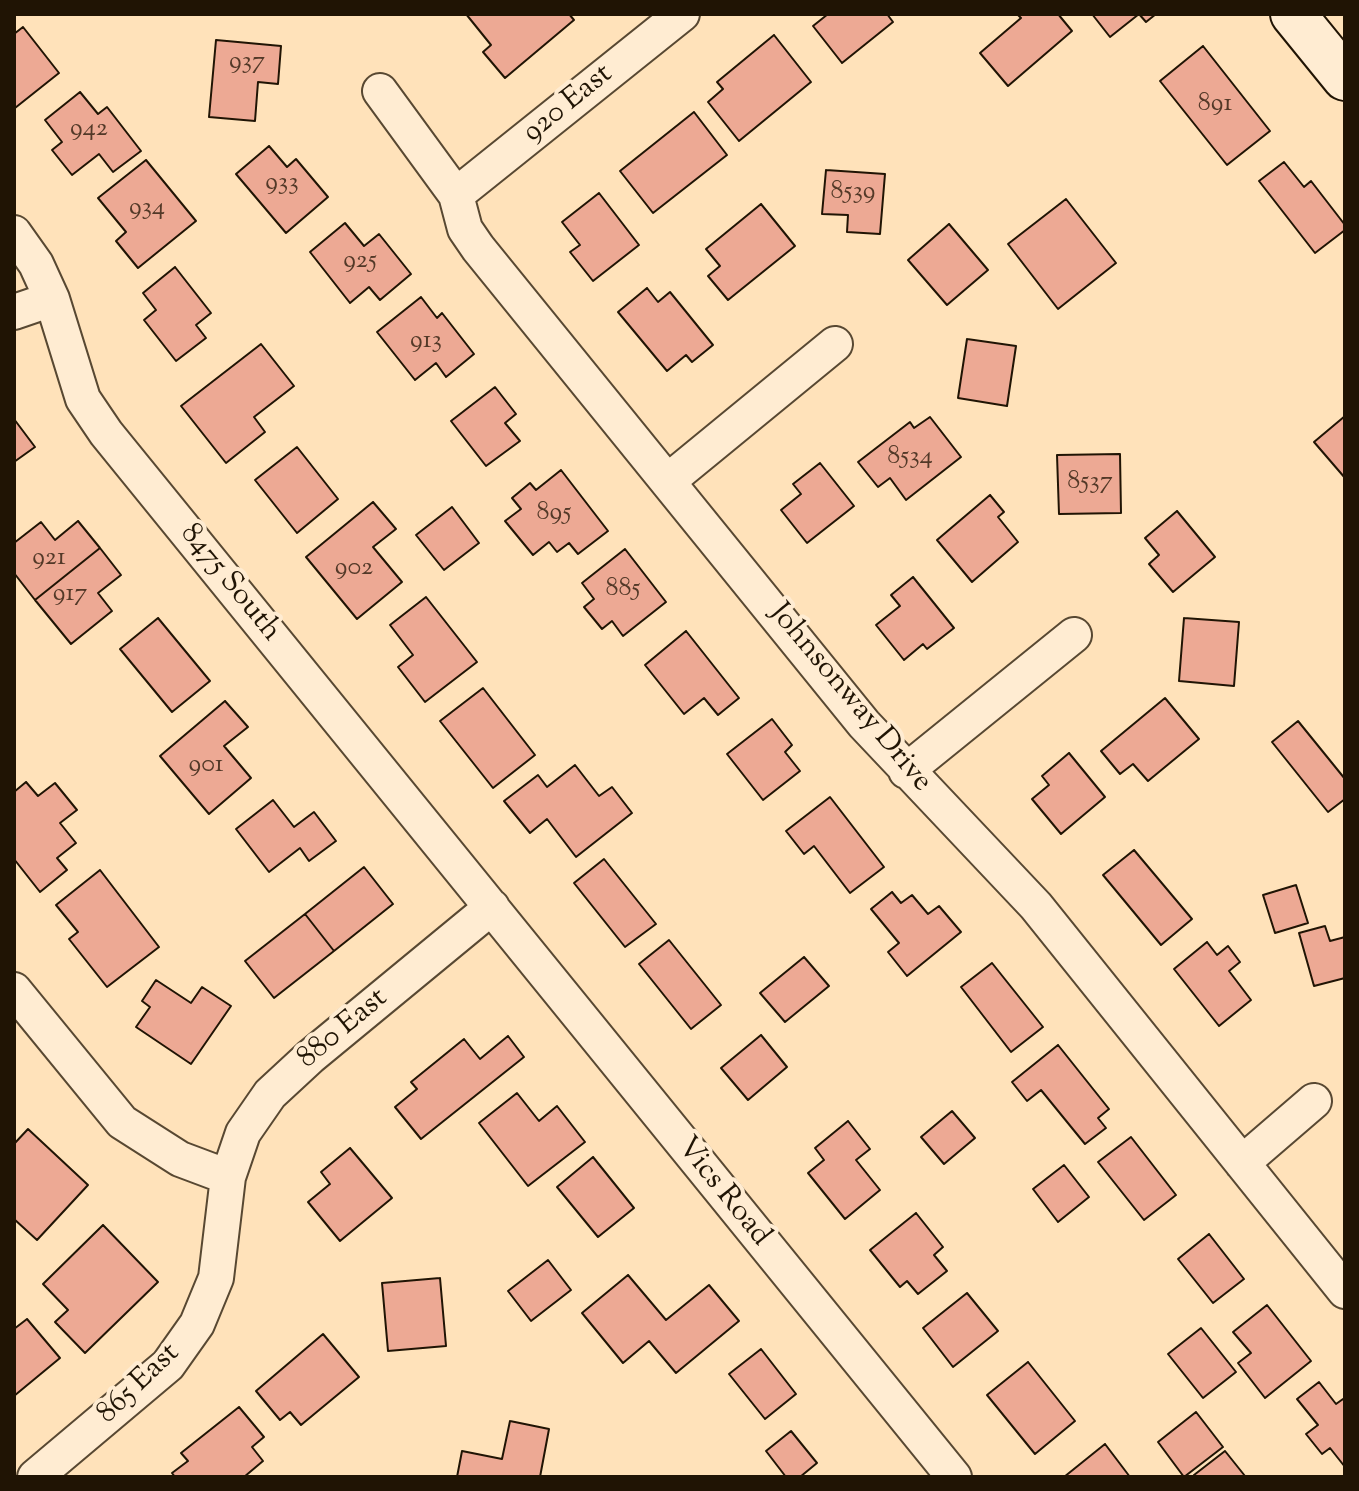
<!DOCTYPE html>
<style>
body{margin:0}
#map{position:relative;width:1359px;height:1491px;overflow:hidden;background:#ffe2ba;font-family:"Sorts Mill Goudy",serif}
canvas{display:block}
.frame{position:absolute;inset:0;border:16px solid #201404;pointer-events:none}
</style>
<div id="map">
<canvas width="1359" height="1491"></canvas>
<div class="frame"></div>
</div>
<script>
const ctx = document.querySelector('canvas').getContext('2d');
ctx.lineJoin = 'round';
function paint(path, color) { ctx.fillStyle = color; ctx.fill(path, 'evenodd'); }
const shape = rows => new Path2D(rows.map(r => 'M' + r).join(''));
function strokePath(path, color, width, dash) { ctx.strokeStyle = color; ctx.lineWidth = width; ctx.lineCap = dash ? 'butt' : 'round'; ctx.setLineDash(dash || []); ctx.stroke(path); }
function write(font, color, halo, rows, align = 'center') {
  ctx.font = font + ' "Sorts Mill Goudy",serif'; ctx.lineWidth = 8; ctx.setLineDash([]); ctx.textBaseline = 'middle'; ctx.strokeStyle = halo; ctx.fillStyle = color; for (const [text, x, y, turn = 0] of rows) {
    ctx.save(); ctx.translate(x, y); ctx.rotate((+turn || 0) * Math.PI / 180); ctx.textAlign = isNaN(turn) ? turn : align; if (halo) ctx.strokeText(text, 0, 0); ctx.fillText(text, 0, 0); ctx.restore();
  }
}
const building = shape([
 [466,14,569,14,574,20,505,78,483,52,491,45,466,14],
 [828,14,887,14,893,22,842,63,813,26,828,14],
 [1017,14,1058,14,1072,31,1008,86,980,53,1021,18,1017,14],
 [1092,14,1156,14,1146,22,1139,14,1110,37,1092,14],
 [23,27,59,73,15,108,14,34,23,27],
 [774,35,811,82,739,141,708,102,723,89,717,82,774,35],
 [216,40,281,46,278,84,258,82,255,121,209,117,216,40],
 [1203,46,1270,131,1227,165,1160,81,1203,46],
 [80,92,98,114,107,107,141,151,113,172,99,154,72,175,52,150,62,142,45,120,80,92],
 [694,112,727,155,653,213,620,171,694,112],
 [269,146,287,167,296,159,328,197,286,233,236,174,269,146],
 [146,160,196,221,138,268,116,241,126,232,98,198,146,160],
 [1284,162,1304,187,1311,181,1345,225,1345,230,1315,253,1259,181,1284,162],
 [826,170,885,174,880,234,847,232,848,215,822,214,826,170],
 [599,193,639,245,593,281,570,252,580,245,562,222,599,193],
 [1066,199,1116,263,1058,309,1008,244,1066,199],
 [761,204,795,246,728,300,708,276,720,266,706,249,761,204],
 [345,223,364,246,379,234,411,274,380,300,369,287,350,303,310,252,345,223],
 [949,224,988,270,947,305,908,260,949,224],
 [175,267,211,313,196,325,206,338,176,361,144,320,156,310,143,293,175,267],
 [647,288,658,302,670,292,713,345,692,362,686,355,667,371,618,312,647,288],
 [421,297,437,318,442,313,474,354,446,377,436,363,415,380,377,332,421,297],
 [967,339,1016,346,1007,406,958,398,967,339],
 [261,344,294,386,254,417,265,432,226,463,181,406,261,344],
 [495,387,516,414,505,423,520,441,486,466,451,421,495,387],
 [1345,416,1345,478,1314,442,1345,416],
 [930,417,961,457,906,500,890,478,878,487,858,462,910,422,914,428,930,417],
 [14,419,35,447,14,462,14,419],
 [297,447,338,499,297,533,255,480,297,447],
 [1120,454,1121,513,1059,514,1057,455,1120,454],
 [820,463,854,506,807,543,781,510,801,494,793,484,820,463],
 [561,470,608,531,578,554,569,543,557,552,549,542,533,555,505,521,521,509,512,498,530,483,536,490,561,470],
 [990,495,1004,512,998,517,1018,542,972,582,937,540,990,495],
 [373,502,396,529,373,547,402,582,357,619,306,557,373,502],
 [452,507,479,543,444,570,416,535,452,507],
 [1177,511,1215,557,1173,592,1149,564,1159,555,1145,538,1177,511],
 [78,521,100,548,35,600,14,573,14,543,41,522,55,540,78,521],
 [100,548,121,575,98,593,112,611,71,644,35,600,100,548],
 [625,549,666,602,623,636,612,621,602,629,584,607,594,599,582,583,625,549],
 [913,577,954,628,927,649,923,644,904,660,876,625,900,606,891,595,913,577],
 [426,597,477,662,425,702,398,667,413,655,390,625,426,597],
 [158,618,210,681,172,712,120,649,158,618],
 [1184,618,1239,622,1234,686,1179,681,1184,618],
 [686,631,739,698,718,715,704,698,684,714,645,665,686,631],
 [483,688,535,755,493,788,440,721,483,688],
 [1165,698,1199,739,1148,781,1133,764,1120,774,1101,751,1165,698],
 [225,701,248,727,224,746,251,778,209,814,160,756,225,701],
 [772,719,792,745,785,752,800,771,763,800,727,754,772,719],
 [1298,721,1345,779,1345,799,1328,812,1272,742,1298,721],
 [1069,753,1105,797,1061,834,1032,799,1049,785,1042,776,1069,753],
 [575,765,599,796,612,787,632,813,576,857,547,819,530,833,504,801,538,775,547,787,575,765],
 [26,782,38,796,55,783,77,810,60,823,76,843,57,858,67,870,40,892,14,859,14,792,26,782],
 [830,797,884,867,850,893,814,846,804,854,786,831,830,797],
 [273,800,294,827,314,812,336,841,309,861,300,848,269,872,236,829,273,800],
 [1134,850,1192,919,1161,945,1103,875,1134,850],
 [604,859,656,924,625,947,574,883,604,859],
 [364,867,393,904,334,951,305,914,364,867],
 [100,870,159,947,107,987,69,939,78,932,56,905,100,870],
 [1296,885,1308,923,1275,933,1263,895,1296,885],
 [892,892,901,903,912,895,928,914,939,906,961,932,907,976,888,952,899,943,871,909,892,892],
 [305,914,334,951,274,998,245,961,305,914],
 [1325,926,1330,941,1345,937,1345,978,1314,986,1299,933,1325,926],
 [669,940,721,1005,691,1029,639,964,669,940],
 [1207,942,1217,955,1228,946,1240,962,1229,971,1251,1000,1219,1026,1174,969,1207,942],
 [804,957,829,986,785,1022,760,993,804,957],
 [992,963,1043,1027,1011,1052,961,987,992,963],
 [156,980,191,1003,202,987,231,1006,191,1064,136,1027,150,1007,142,1001,156,980],
 [761,1035,787,1067,748,1100,721,1068,761,1035],
 [508,1036,524,1057,421,1139,395,1107,417,1089,411,1082,464,1039,480,1059,508,1036],
 [1058,1045,1109,1109,1098,1118,1106,1128,1085,1144,1041,1090,1027,1101,1012,1082,1058,1045],
 [517,1093,539,1121,557,1106,585,1142,528,1186,479,1123,517,1093],
 [952,1111,975,1138,944,1164,921,1137,952,1111],
 [848,1121,870,1149,856,1160,880,1190,845,1219,808,1173,824,1160,815,1148,848,1121],
 [28,1129,88,1185,37,1240,14,1219,14,1144,28,1129],
 [1131,1137,1176,1195,1144,1220,1098,1162,1131,1137],
 [350,1148,392,1198,340,1241,308,1202,330,1184,321,1172,350,1148],
 [593,1157,634,1208,598,1237,557,1187,593,1157],
 [1064,1165,1089,1197,1058,1222,1033,1189,1064,1165],
 [916,1213,943,1247,934,1255,947,1271,918,1294,907,1281,900,1287,870,1250,916,1213],
 [103,1225,158,1282,85,1353,55,1322,68,1310,43,1284,103,1225],
 [1209,1234,1244,1279,1213,1303,1178,1259,1209,1234],
 [548,1260,571,1290,531,1321,508,1291,548,1260],
 [628,1275,666,1320,709,1285,739,1321,676,1373,649,1341,623,1363,582,1313,628,1275],
 [440,1278,446,1346,388,1351,382,1283,440,1278],
 [967,1293,998,1331,953,1367,923,1328,967,1293],
 [1267,1305,1311,1361,1265,1398,1238,1363,1251,1353,1233,1332,1267,1305],
 [27,1319,60,1358,14,1396,14,1329,27,1319],
 [1201,1328,1236,1372,1203,1398,1168,1354,1201,1328],
 [323,1334,359,1377,301,1425,290,1412,280,1420,256,1391,323,1334],
 [761,1349,796,1394,765,1419,729,1374,761,1349],
 [1028,1362,1075,1421,1035,1454,987,1395,1028,1362],
 [1319,1382,1336,1404,1343,1399,1345,1401,1345,1467,1330,1448,1322,1454,1306,1434,1318,1425,1297,1399,1319,1382],
 [239,1407,264,1437,252,1447,263,1461,244,1477,175,1477,172,1473,188,1461,181,1453,239,1407],
 [1196,1412,1223,1447,1184,1477,1158,1442,1196,1412],
 [510,1421,549,1429,540,1477,457,1477,462,1451,502,1459,510,1421],
 [791,1431,817,1463,800,1477,786,1477,766,1451,791,1431],
 [1105,1444,1130,1477,1064,1477,1105,1444],
 [1225,1451,1245,1476,1195,1477,1194,1475,1225,1451]
]);
const minor = shape([
 [380,91,456,195,465,229,478,248,864,724,1036,906,1345,1291],
 [456,195,682,14],
 [14,233,36,264,52,299,83,399,106,433,954,1477],
 [14,312,52,299],
 [668,481,835,344],
 [906,771,1074,635],
 [14,990,122,1122,180,1159,228,1177],
 [1242,1163,1314,1101],
 [35,1477,168,1365,197,1324,216,1278,228,1177,243,1133,270,1094,310,1057,492,907]
]);
const secondary = shape([
 [1293,14,1345,78]
]);
const numberNames = [
 ["937",247,64],
 ["891",1215,106],
 ["942",89,131],
 ["933",282,185],
 ["8539",853,194],
 ["934",147,210],
 ["925",360,263],
 ["913",426,343],
 ["8534",910,459],
 ["8537",1090,484],
 ["895",554,515],
 ["921",49,560],
 ["902",354,570],
 ["885",623,591],
 ["917",70,596],
 ["901",206,767]
];
const streetNames = [
 ["920 East",569,105,-39],
 ["8475 South",229,584,51],
 ["Johnsonway Drive",849,699,50],
 ["880 East",344,1030,-40],
 ["Vics Road",722,1193,51],
 ["865 East",140,1385,-44]
];
paint(building, '#eda994');
strokePath(building, '#201404', 2);
strokePath(minor, '#584832', 38);
strokePath(secondary, '#201404', 48);
strokePath(minor, '#ffecd2', 34);
strokePath(secondary, '#ffecd2', 44);
write('26px', '#533928', null, numberNames);
write('30px', '#201404', '#ffecd2', streetNames);
</script>
